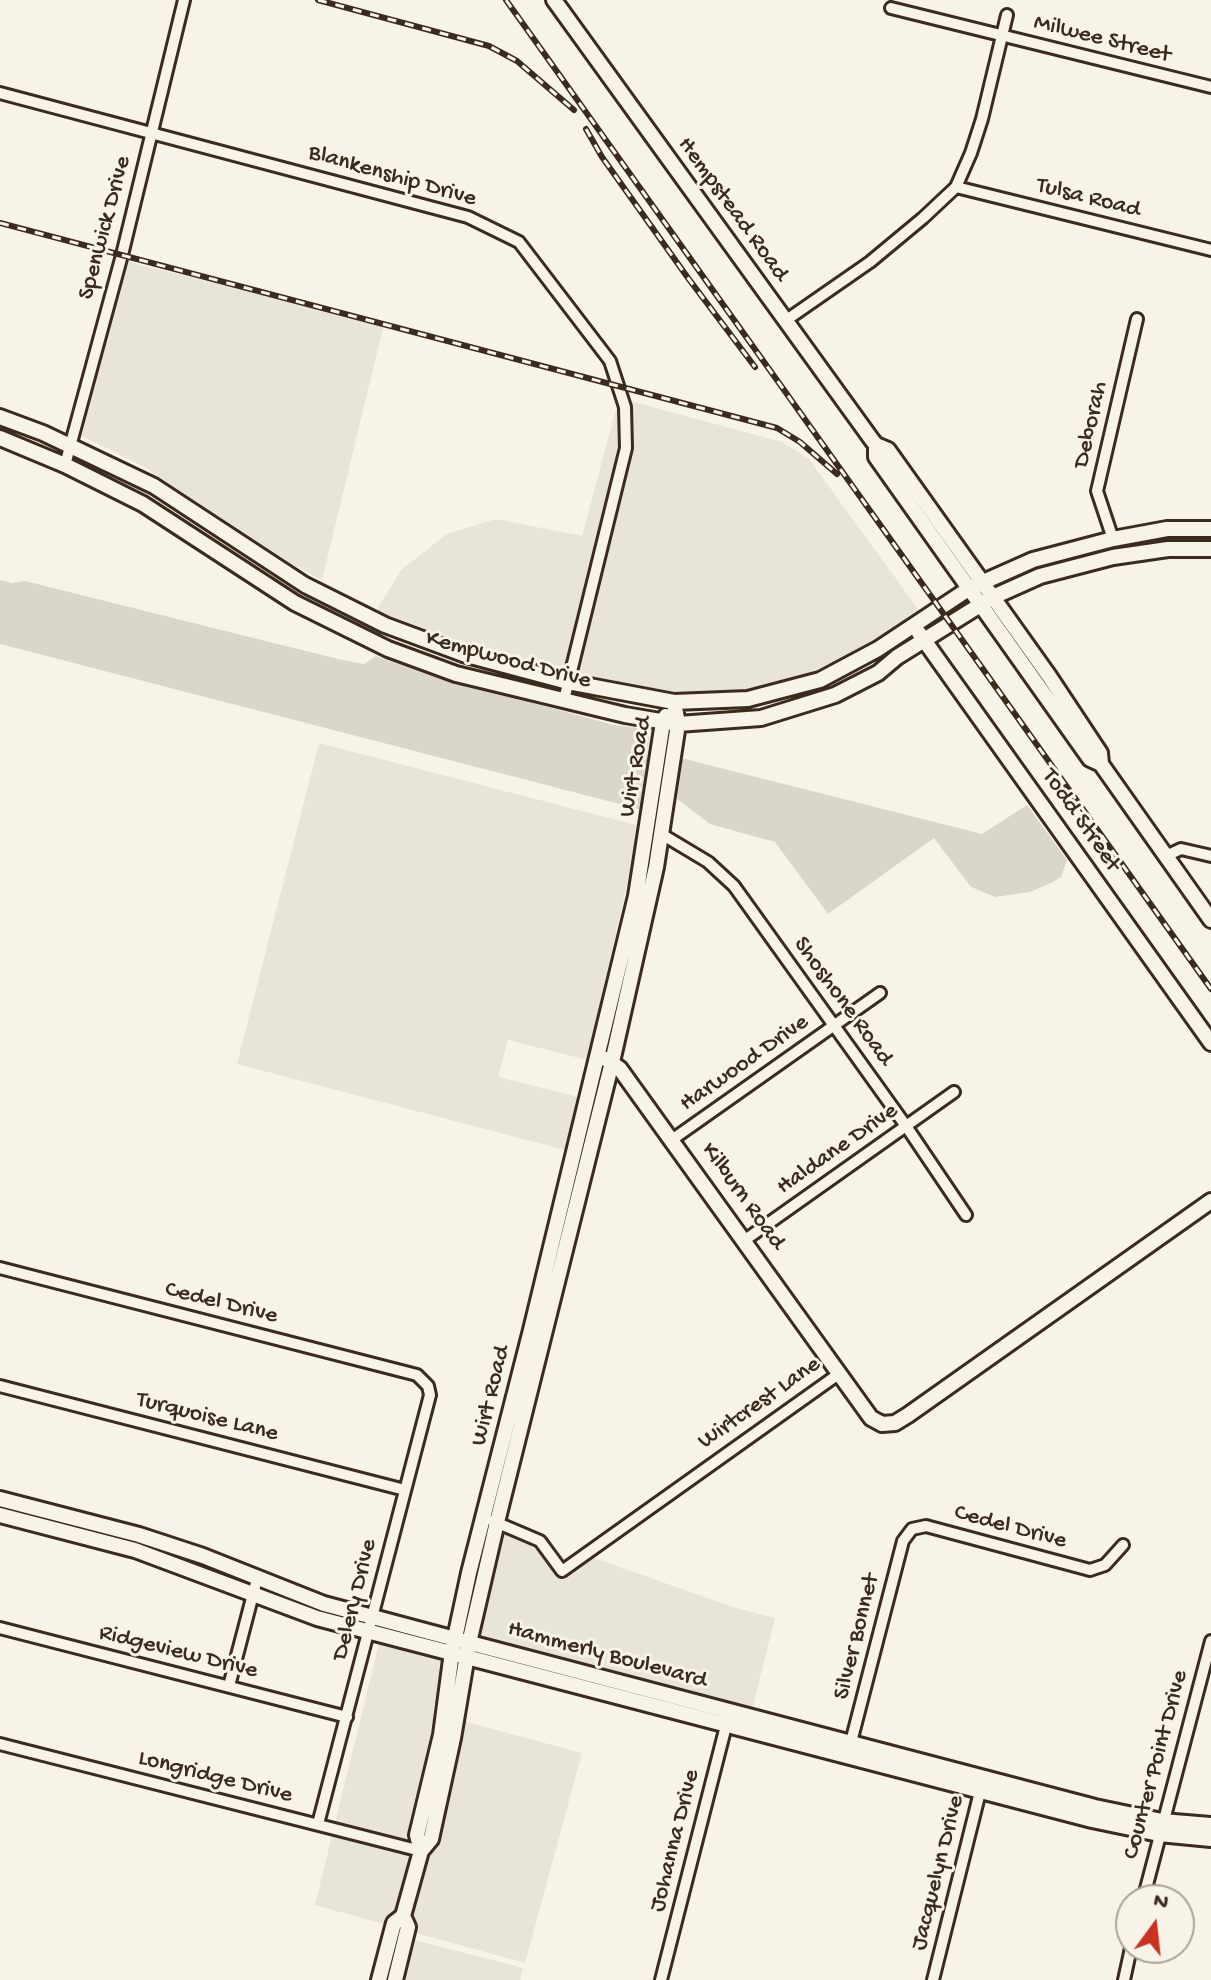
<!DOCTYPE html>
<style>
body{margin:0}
#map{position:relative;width:1211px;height:1980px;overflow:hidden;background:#f7f3e8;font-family:"Gochi Hand",sans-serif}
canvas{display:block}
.north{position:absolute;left:1115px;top:1884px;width:80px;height:80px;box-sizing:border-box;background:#f7f3e8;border:2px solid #aca397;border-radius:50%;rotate:15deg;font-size:22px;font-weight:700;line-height:32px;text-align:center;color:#3b2a1e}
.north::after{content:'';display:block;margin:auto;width:28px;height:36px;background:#c8321e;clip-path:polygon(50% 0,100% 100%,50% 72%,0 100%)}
</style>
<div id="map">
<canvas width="1211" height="1980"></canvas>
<div class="north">N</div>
</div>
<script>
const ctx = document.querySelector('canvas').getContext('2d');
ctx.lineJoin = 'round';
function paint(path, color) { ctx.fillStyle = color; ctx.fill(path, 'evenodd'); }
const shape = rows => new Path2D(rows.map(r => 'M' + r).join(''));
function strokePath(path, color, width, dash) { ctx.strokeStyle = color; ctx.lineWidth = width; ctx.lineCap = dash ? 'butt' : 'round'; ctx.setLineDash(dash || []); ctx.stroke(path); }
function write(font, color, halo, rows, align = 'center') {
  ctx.font = font + ' "Gochi Hand",sans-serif'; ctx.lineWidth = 6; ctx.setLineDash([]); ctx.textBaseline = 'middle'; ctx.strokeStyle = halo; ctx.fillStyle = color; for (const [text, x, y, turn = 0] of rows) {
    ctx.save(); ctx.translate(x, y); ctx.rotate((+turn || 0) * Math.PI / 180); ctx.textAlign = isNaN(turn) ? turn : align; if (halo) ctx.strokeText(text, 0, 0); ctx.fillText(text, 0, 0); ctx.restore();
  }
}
const built = shape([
 [124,261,384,324,322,580,288,562,144,467,82,436],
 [619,398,782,442,809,459,918,609,894,628,841,659,807,674,733,695,671,694,540,667,462,646,375,613,401,570,447,534,496,519,582,536],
 [319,743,640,826,587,1060,508,1040,498,1077,578,1097,565,1150,237,1064],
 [504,1531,524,1537,541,1549,560,1579,591,1557,736,1608,775,1618,752,1710,481,1637],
 [379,1643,443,1659,433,1713,582,1753,525,1963,315,1905],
 [410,1939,523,1968,520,1980,400,1980]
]);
const green = shape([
 [0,580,12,583,25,581,342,660,364,664,376,656,439,678,614,725,645,729,649,737,643,810,0,644],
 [681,758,982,834,1027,805,1067,860,1061,877,1053,882,1030,892,995,897,971,887,934,838,828,914,775,842,710,824,677,799]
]);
const street = shape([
 [891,8,1211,87],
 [0,93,468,217,519,242,610,361,625,407,626,448,564,700],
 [956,187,1211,250],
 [785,321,870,262,923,218,956,187,971,153,982,119,1007,15],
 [65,465,122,255,184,0],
 [1113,539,1097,491,1137,319],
 [663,835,708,862,734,886,906,1126,966,1215],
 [1166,856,1181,849,1211,856],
 [673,1139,880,993],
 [745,1240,954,1092],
 [0,1268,417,1375,428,1386,430,1395,318,1824],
 [0,1386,405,1490],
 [493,1521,540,1541,562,1571,840,1373],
 [0,1628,347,1717],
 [229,1686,257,1579],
 [0,1744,421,1851],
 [850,1746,903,1541,912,1529,926,1526,1090,1570,1105,1565,1123,1545],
 [1143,1900,1211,1641],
 [661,1980,728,1718],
 [933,1980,982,1784],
 [1124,1980,1131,1948]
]);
const secondary = shape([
 [554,0,872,440,876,445,888,450,1049,676,1100,753,1101,764,1211,920],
 [0,417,43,433,154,486,305,585,385,625,463,654,568,682,674,702,748,699,820,680,878,649,970,588,1033,560,1113,539,1167,529,1211,529],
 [0,438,65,465,143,504,295,603,388,649,456,674,625,715,678,724,761,718,835,695,878,673,897,657,993,597,1040,576,1113,557,1168,549,1211,549],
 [876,445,876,457,1090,759,1101,764],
 [919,633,1211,1043],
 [606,1059,620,1069,871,1418,882,1424,895,1423,908,1415,1211,1201],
 [0,1499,139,1535,203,1556,324,1604,455,1639,1095,1807,1162,1821,1211,1825],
 [0,1515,135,1550,317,1618,1092,1820,1159,1834,1211,1839],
 [421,1851,417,1835,441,1735,452,1652,469,1573,531,1330,636,896,663,722,666,716],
 [379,1980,394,1923,403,1916],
 [395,1980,408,1927,403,1916,421,1851,431,1839,453,1738,469,1643,497,1522,612,1062,656,867,678,724,674,702]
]);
const rail = shape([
 [318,0,489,46,517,61,574,110],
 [506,0,1211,989],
 [586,129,602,157,688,278,755,367],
 [0,223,777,428,800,442,837,474]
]);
const streetNames = [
 ["Milwee Street",1102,40,14],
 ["Blankenship Drive",392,177,16],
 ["Tulsa Road",1088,199,14],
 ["Hempstead Road",732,210,54],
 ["Spenwick Drive",106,228,-75],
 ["Deborah",1092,425,-77],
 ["Kempwood Drive",508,661,15],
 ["Wirt Road",637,767,-80],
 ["Todd Street",1080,821,55],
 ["Shoshone Road",842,1002,54],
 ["Harwood Drive",745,1064,-35],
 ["Haldane Drive",838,1150,-35],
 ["Kilburn Road",742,1197,54],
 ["Cedel Drive",221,1304,14],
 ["Wirt Road",492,1396,-76],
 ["Wirtcrest Lane",760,1404,-35],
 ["Turquoise Lane",207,1418,14],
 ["Cedel Drive",1010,1528,15],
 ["Delery Drive",356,1600,-76],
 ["Silver Bonnet",858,1637,-76],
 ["Ridgeview Drive",178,1653,14],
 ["Hammerly Boulevard",607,1656,15],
 ["Counter Point Drive",1157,1765,-75],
 ["Longridge Drive",215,1778,14],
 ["Johanna Drive",676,1841,-76],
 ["Jacquelyn Drive",939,1873,-76]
];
paint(built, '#e9e4d9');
paint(green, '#dbd6cb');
strokePath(street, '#3b2a1e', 16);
strokePath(secondary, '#3b2a1e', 20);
strokePath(street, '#f7f3e8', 10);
strokePath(secondary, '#f7f3e8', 14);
strokePath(rail, '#3b2a1e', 6);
strokePath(rail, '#f7f3e8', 3, [9]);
write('24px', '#3b2a1e', '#f7f3e8', streetNames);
</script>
